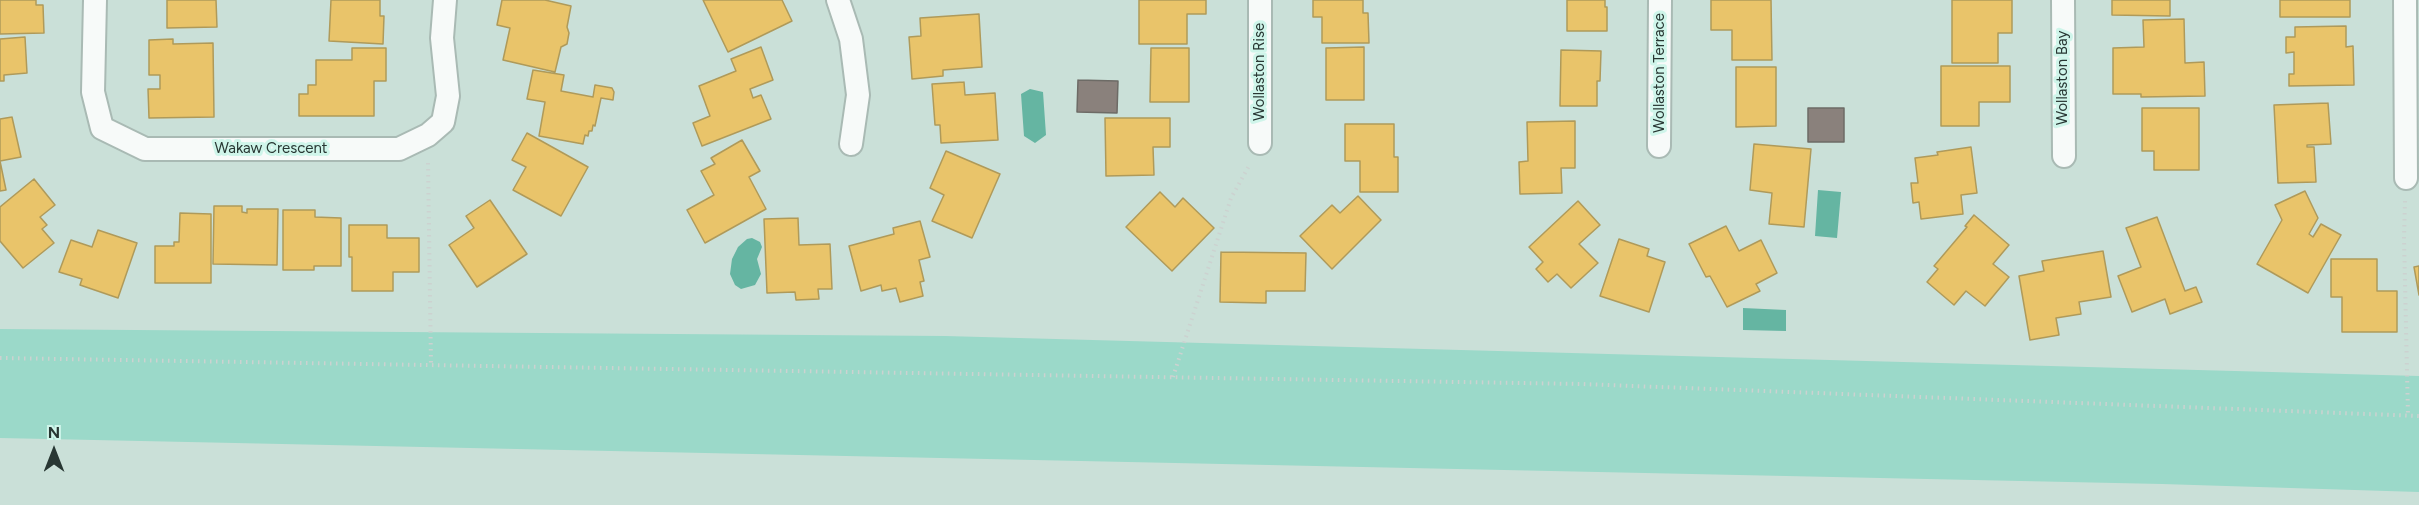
<!DOCTYPE html>
<style>
body{margin:0}
#map{position:relative;width:2419px;height:505px;overflow:hidden;background:#cae0d8;font-family:Figtree,sans-serif}
canvas{display:block}
.north{position:absolute;left:24px;top:421px;width:60px;height:60px;-webkit-text-stroke:4px #cff5ea;paint-order:stroke;rotate:0deg;font-size:16px;font-weight:700;line-height:24px;text-align:center;color:#283733}
.north::after{content:'';display:block;margin:auto;width:21px;height:27px;background:#283733;clip-path:polygon(50% 0,100% 100%,50% 72%,0 100%)}
</style>
<div id="map">
<canvas width="2419" height="505"></canvas>
<div class="north">N</div>
</div>
<script>
const ctx = document.querySelector('canvas').getContext('2d');
ctx.lineJoin = 'round';
function paint(path, color) { ctx.fillStyle = color; ctx.fill(path, 'evenodd'); }
const shape = rows => new Path2D(rows.map(r => 'M' + r).join(''));
function strokePath(path, color, width, dash) { ctx.strokeStyle = color; ctx.lineWidth = width; ctx.lineCap = dash ? 'butt' : 'round'; ctx.setLineDash(dash || []); ctx.stroke(path); }
function write(font, color, halo, rows, align = 'center') {
  ctx.font = font + ' Figtree,sans-serif'; ctx.lineWidth = 6; ctx.setLineDash([]); ctx.textBaseline = 'middle'; ctx.strokeStyle = halo; ctx.fillStyle = color; for (const [text, x, y, turn = 0] of rows) {
    ctx.save(); ctx.translate(x, y); ctx.rotate((+turn || 0) * Math.PI / 180); ctx.textAlign = isNaN(turn) ? turn : align; if (halo) ctx.strokeText(text, 0, 0); ctx.fillText(text, 0, 0); ctx.restore();
  }
}
const green = shape([
 [0,329,945,336,2419,376,2419,492,2162,484,0,438]
]);
const water = shape([
 [1030,89,1043,92,1046,135,1035,143,1024,136,1021,94],
 [1818,190,1841,192,1837,238,1815,236],
 [752,238,760,242,762,247,757,259,761,274,755,285,741,289,735,285,730,274,732,259,738,247,747,239],
 [1743,308,1786,310,1786,331,1743,330]
]);
const homes = shape([
 [0,0,36,0,36,5,43,5,44,33,0,34,0,0],
 [167,0,216,0,217,27,167,28,167,0],
 [331,0,380,0,380,16,384,16,383,44,329,41,331,0],
 [502,0,545,0,571,6,567,27,569,33,567,44,561,47,555,72,503,60,510,28,497,25,502,0],
 [703,0,782,0,792,21,728,52,703,0],
 [1139,0,1206,0,1206,14,1187,14,1187,44,1139,44,1139,0],
 [1313,0,1363,0,1363,13,1368,13,1369,43,1322,43,1322,17,1313,17,1313,0],
 [1567,0,1605,0,1605,7,1607,7,1607,31,1567,31,1567,0],
 [1711,0,1771,0,1772,60,1732,60,1732,30,1711,30,1711,0],
 [1952,0,2012,0,2012,33,1998,33,1998,63,1952,63,1952,0],
 [2112,0,2170,0,2170,16,2112,15,2112,0],
 [2280,0,2350,0,2350,17,2280,17,2280,0],
 [979,14,982,67,943,70,943,76,912,79,909,37,921,36,920,18,979,14],
 [2184,19,2185,63,2204,62,2205,96,2141,97,2141,94,2113,94,2113,48,2144,47,2143,20,2184,19],
 [2346,26,2346,47,2353,46,2354,85,2289,86,2289,74,2294,74,2294,52,2286,53,2286,37,2295,37,2295,27,2346,26],
 [25,37,27,73,4,75,4,81,0,81,0,39,25,37],
 [173,39,173,44,213,43,214,117,149,118,148,89,160,89,160,75,149,75,149,40,173,39],
 [761,47,773,80,750,89,753,98,761,95,771,119,702,146,693,123,710,116,699,86,736,71,731,59,761,47],
 [1364,47,1364,100,1326,100,1326,48,1364,47],
 [352,48,386,48,386,81,374,81,374,116,299,116,299,94,308,94,308,85,316,85,316,60,352,60,352,48],
 [1151,48,1189,48,1189,102,1150,102,1151,48],
 [1561,50,1601,51,1600,81,1597,81,1597,106,1560,106,1561,50],
 [1941,66,2010,66,2010,102,1979,102,1979,126,1941,126,1941,66],
 [1736,67,1776,67,1776,126,1736,127,1736,67],
 [533,70,564,75,561,91,593,97,595,85,612,88,614,92,613,100,601,98,595,126,593,125,592,131,589,131,588,136,585,135,583,144,539,136,545,102,527,99,533,70],
 [964,82,965,95,995,93,998,140,941,143,940,125,935,125,932,84,964,82],
 [2328,103,2331,144,2307,145,2307,147,2314,147,2316,182,2278,183,2274,105,2328,103],
 [2142,108,2199,108,2199,170,2154,170,2154,151,2142,151,2142,108],
 [12,117,21,157,0,161,6,190,0,191,0,119,12,117],
 [1105,118,1170,118,1170,147,1153,147,1154,175,1106,176,1105,118],
 [1575,121,1575,168,1561,168,1562,193,1520,194,1519,162,1528,161,1527,122,1575,121],
 [1345,124,1394,124,1394,157,1398,157,1398,192,1360,192,1360,161,1345,161,1345,124],
 [527,133,588,167,561,216,513,190,526,167,512,160,527,133],
 [742,140,760,171,749,177,766,209,705,243,687,210,714,195,701,171,715,164,711,158,742,140],
 [1754,144,1811,149,1804,227,1769,224,1772,193,1750,190,1754,144],
 [1971,147,1977,193,1961,195,1963,214,1921,219,1919,202,1913,203,1911,183,1918,183,1915,158,1938,155,1937,152,1971,147],
 [946,151,1000,174,972,238,932,221,944,195,930,188,946,151],
 [34,179,55,205,40,217,47,225,42,229,54,243,23,268,0,241,0,207,34,179],
 [2305,191,2318,218,2309,234,2313,237,2321,224,2341,235,2308,293,2257,264,2282,220,2275,205,2305,191],
 [1160,192,1175,207,1183,198,1214,228,1172,271,1126,227,1160,192],
 [1358,196,1381,220,1332,269,1300,236,1332,205,1340,213,1358,196],
 [490,200,527,254,477,287,449,245,474,228,466,216,490,200],
 [1578,201,1600,225,1579,244,1598,263,1571,288,1557,274,1548,282,1536,269,1543,262,1529,247,1578,201],
 [214,206,242,206,242,212,247,213,247,209,278,209,277,265,213,264,214,206],
 [283,210,315,210,315,217,341,218,341,266,314,266,314,270,283,270,283,210],
 [180,213,211,214,211,283,155,283,155,246,174,246,174,242,179,242,180,213],
 [1974,215,2009,245,1993,264,2009,277,1985,306,1966,291,1954,305,1927,282,1938,269,1934,266,1967,227,1965,226,1974,215],
 [2157,217,2185,291,2196,287,2202,302,2170,314,2165,299,2132,312,2118,276,2141,267,2126,228,2157,217],
 [798,218,799,245,830,244,832,289,818,289,819,299,796,300,795,292,767,293,764,219,798,218],
 [920,221,930,257,919,260,924,281,920,282,923,296,900,302,896,288,882,291,881,285,861,291,849,246,894,234,893,228,920,221],
 [349,225,387,225,387,238,419,238,419,272,393,272,393,291,352,291,352,257,349,257,349,225],
 [1726,226,1739,251,1761,240,1777,273,1756,284,1760,291,1727,307,1710,276,1706,277,1689,244,1726,226],
 [98,230,137,243,118,298,80,285,82,279,59,272,71,240,92,247,98,230],
 [1619,239,1649,249,1647,256,1665,262,1649,312,1600,296,1619,239],
 [2103,251,2111,297,2079,302,2081,314,2056,318,2059,335,2030,340,2019,276,2044,271,2042,261,2103,251],
 [1221,252,1306,253,1305,291,1266,291,1266,303,1220,302,1221,252],
 [2331,259,2377,259,2377,291,2397,291,2397,332,2342,332,2342,297,2331,297,2331,259],
 [2419,266,2419,295,2414,267,2419,266]
]);
const industry = shape([
 [1078,80,1118,81,1117,113,1077,112,1078,80],
 [1808,108,1844,108,1844,142,1808,142,1808,108]
]);
const path = shape([
 [428,163,431,364],
 [2405,201,2404,238,2408,416],
 [0,358,1581,384,2419,416],
 [1173,377,1231,198,1250,164]
]);
const minor = shape([
 [95,0,93,92,102,128,145,149,399,149,428,135,443,122,448,96,442,38,445,0],
 [838,0,851,39,858,95,851,144],
 [1260,0,1260,143],
 [2063,0,2064,156],
 [2405,0,2406,178],
 [1659,146,1660,0]
]);
const streetNames = [
 ["Wollaston Rise",1260,72,-90],
 ["Wollaston Terrace",1660,73,-90],
 ["Wollaston Bay",2063,78,-90],
 ["Wakaw Crescent",271,149]
];
paint(green, '#9bd9c9');
paint(water, '#65b5a2');
paint(homes, '#e9c46a');
strokePath(homes, '#af9a5a', 1.5);
paint(industry, '#8a817c');
strokePath(industry, '#6d6b66', 1.5);
strokePath(minor, '#a9bab4', 26);
strokePath(path, '#ccd2d0', 4, [1.5, 4.5]);
strokePath(minor, '#f7faf9', 22);
write('15px', '#283733', '#cff5ea', streetNames);
</script>
